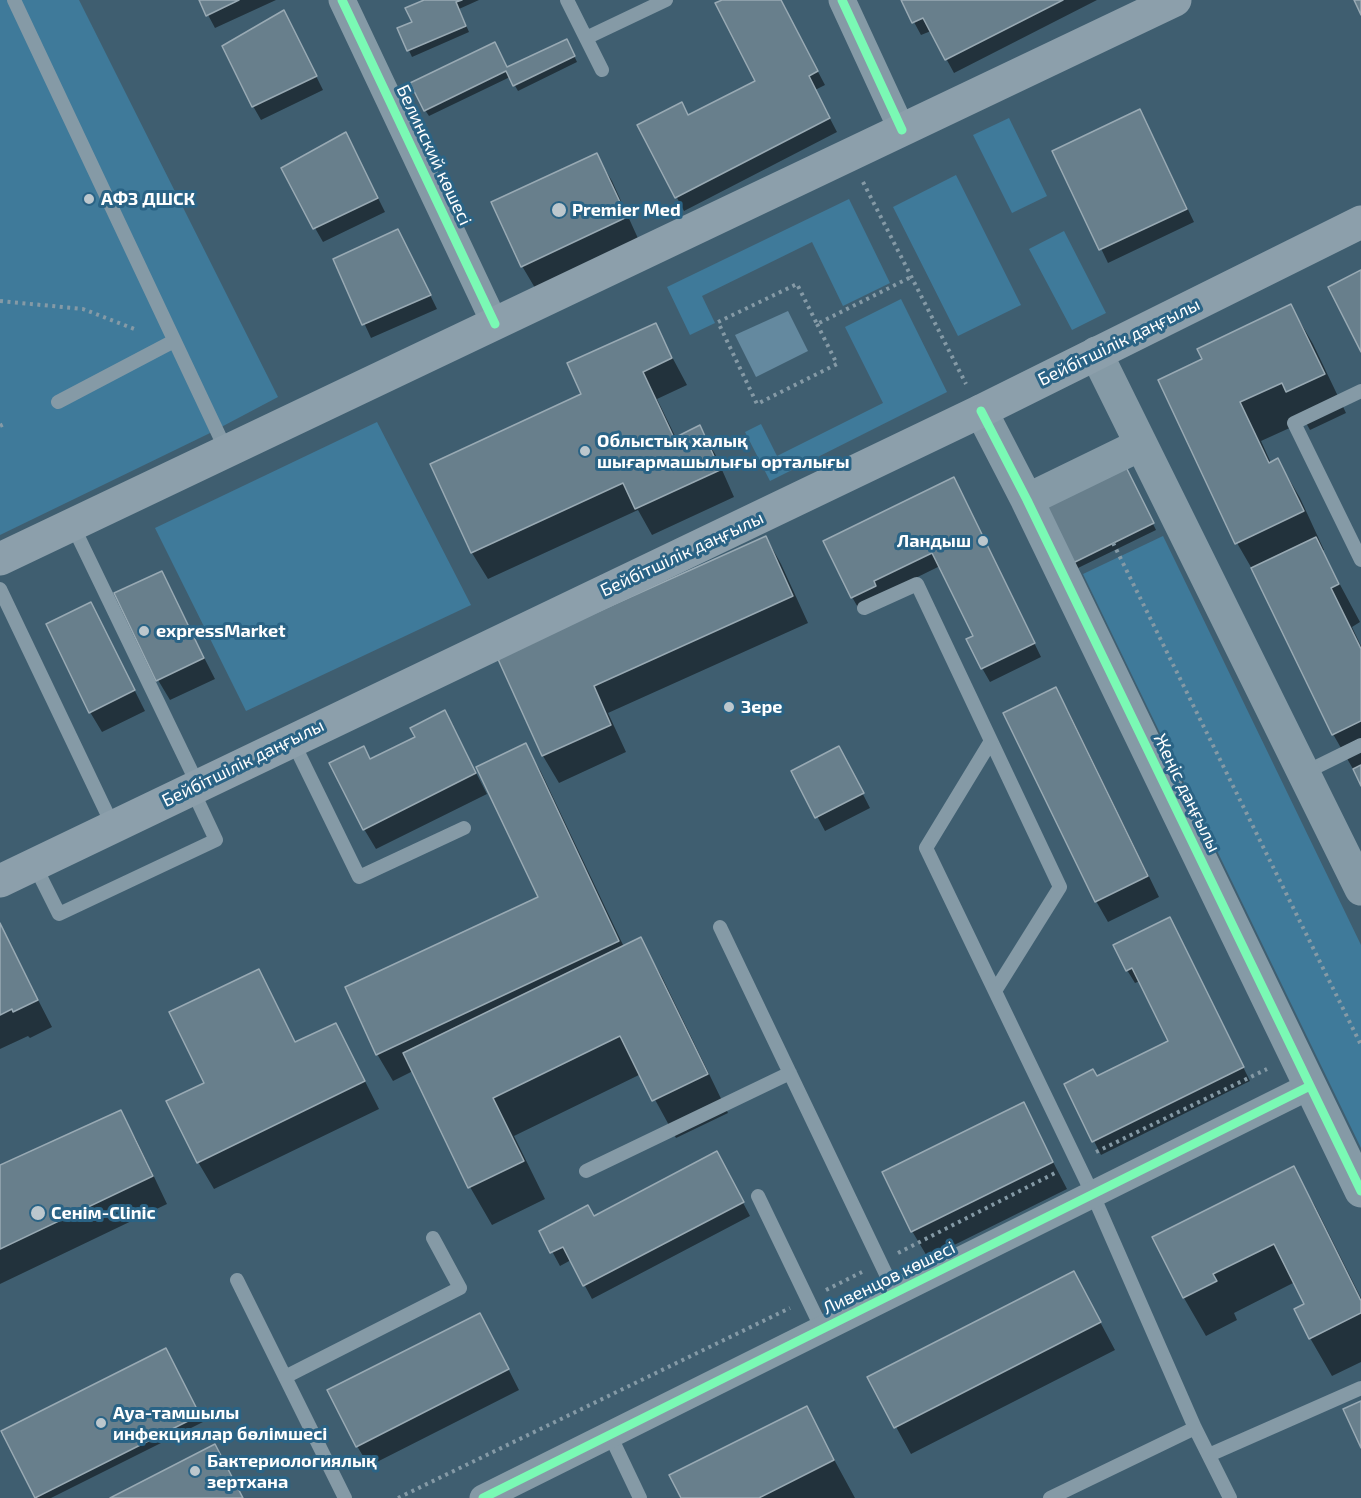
<!DOCTYPE html>
<meta charset="utf-8">
<style>
body{margin:0}
canvas{display:block;background:#3f5e70}
</style>
<canvas width="1361" height="1498"></canvas>
<script>
const ctx = document.querySelector('canvas').getContext('2d');
ctx.lineJoin = 'round';
function paint(path, color) { ctx.fillStyle = color; ctx.fill(path, 'evenodd'); }
const shape = rows => new Path2D(rows.map(r => 'M' + r).join(''));
function strokePath(path, color, width, dash) { ctx.strokeStyle = color; ctx.lineWidth = width; ctx.lineCap = dash ? 'butt' : 'round'; ctx.setLineDash(dash || []); ctx.stroke(path); }
function write(font, color, halo, rows, align = 'center') {
  ctx.font = font + ' "Exo 2",sans-serif'; ctx.lineWidth = 6; ctx.setLineDash([]); ctx.textBaseline = 'middle'; ctx.strokeStyle = halo; ctx.fillStyle = color; for (const [text, x, y, turn = 0] of rows) {
    ctx.save(); ctx.translate(x, y); ctx.rotate((+turn || 0) * Math.PI / 180); ctx.textAlign = isNaN(turn) ? turn : align; if (halo) ctx.strokeText(text, 0, 0); ctx.fillText(text, 0, 0); ctx.restore();
  }
}
const green = shape([
 [0,0,79,0,278,397,208,434,0,535],
 [1009,118,1047,196,1012,213,973,135],
 [956,175,1021,305,958,336,893,207],
 [849,199,890,283,843,306,812,242,702,296,715,323,690,335,667,287],
 [1064,231,1106,313,1072,330,1029,249],
 [901,299,947,392,770,481,745,432,761,424,777,456,883,403,845,327],
 [377,422,471,605,246,711,155,528],
 [1163,536,1361,945,1361,1148,1083,574]
]);
const water = shape([
 [788,311,808,351,756,377,735,335]
]);
const shadow = shape([
 [200,0,276,0,215,28],
 [428,0,479,0,459,9,469,32,412,57,399,29,414,23],
 [725,0,780,0,825,85,815,90,837,132,684,211,639,126,688,116,757,81],
 [902,0,1097,0,954,73,931,31,921,35],
 [291,26,323,90,261,120,253,106],
 [570,47,577,62,518,91,510,77,429,116,425,110,507,69],
 [1147,124,1194,222,1108,263,1054,151],
 [353,148,385,212,323,242,315,228],
 [596,155,612,181,641,245,538,293,522,266],
 [405,244,437,309,371,338,335,260],
 [1291,306,1313,344,1346,413,1310,430,1305,421,1261,441,1271,463,1278,460,1300,498,1324,550,1322,551,1360,622,1352,627,1361,646,1361,783,1333,734,1259,581,1237,543,1204,360],
 [655,325,687,385,657,399,676,438,699,427,715,454,734,497,652,535,638,510,488,579,472,553,432,465,583,395],
 [1129,475,1156,530,1078,568,1074,562],
 [954,479,1041,657,990,682,982,668,975,637,940,566,881,595,860,611,852,597],
 [766,537,781,564,808,623,608,713,626,752,559,783,543,756,499,658],
 [161,573,215,679,170,700,158,680],
 [91,604,145,711,102,732,90,712],
 [1056,689,1068,710,1159,897,1108,922,1096,901,1005,713],
 [445,712,487,794,376,849,364,829,370,760,417,737],
 [526,745,541,772,624,947,640,939,662,977,728,1113,676,1138,641,1074,514,1136,545,1199,492,1225,470,1187,413,1071,393,1081,377,1054,540,898],
 [846,761,870,808,825,831,793,771],
 [0,926,52,1027,30,1038,28,1036,0,1049],
 [1177,933,1250,1081,1101,1155,1094,1141,1097,1078,1170,1041,1140,981,1135,983,1127,970],
 [259,971,296,1043,336,1024,379,1109,214,1189,198,1162,206,1084],
 [1023,1104,1067,1189,928,1258,912,1231],
 [120,1112,136,1139,167,1204,0,1284,0,1167],
 [724,1167,750,1216,592,1299,571,1260,560,1266,541,1231,594,1218],
 [1293,1168,1315,1206,1361,1298,1361,1362,1332,1376,1310,1338,1306,1305,1295,1282,1234,1313,1237,1320,1206,1336,1184,1298],
 [1074,1273,1115,1350,911,1454,869,1378],
 [491,1335,519,1390,369,1466,357,1446],
 [169,1356,203,1422,51,1498,37,1498,3,1431],
 [806,1408,855,1498,683,1498]
]);
const building = shape([
 [199,0,239,0,206,16,199,0],
 [424,0,462,0,456,2,466,26,407,51,397,28,412,22,405,8,424,0],
 [722,0,781,0,818,71,809,76,830,118,675,198,637,125,682,102,688,115,755,81,715,3,722,0],
 [901,0,1063,0,945,60,923,18,912,23,901,0],
 [1354,0,1361,0,1361,15,1354,0],
 [284,10,317,76,252,107,222,46,284,10],
 [567,39,575,56,513,86,506,71,424,111,410,83,495,42,507,67,567,39],
 [1140,109,1187,209,1099,250,1052,151,1140,109],
 [346,132,378,198,313,229,281,168,346,132],
 [597,153,627,217,521,267,491,202,597,153],
 [398,229,431,295,362,325,333,259,398,229],
 [1361,270,1361,352,1328,287,1361,270],
 [1291,304,1325,374,1286,392,1282,383,1240,402,1269,463,1278,458,1304,511,1235,544,1158,380,1202,359,1197,349,1291,304],
 [656,323,672,358,643,372,674,438,700,425,720,470,635,509,623,483,471,553,430,464,581,394,567,363,656,323],
 [1126,467,1154,523,1073,563,1045,506,1126,467],
 [954,477,1035,643,981,669,966,639,973,636,932,553,874,581,876,586,851,598,823,541,954,477],
 [766,536,793,596,594,686,611,725,542,756,497,657,766,536],
 [1316,537,1339,584,1331,588,1361,649,1361,721,1332,735,1251,568,1316,537],
 [162,571,204,658,156,681,114,593,162,571],
 [91,602,135,690,89,713,46,624,91,602],
 [1056,687,1148,876,1095,902,1003,713,1056,687],
 [445,710,476,773,363,830,329,763,364,746,370,759,415,737,410,728,445,710],
 [526,743,619,941,376,1055,345,987,538,897,476,767,526,743],
 [839,746,864,793,815,818,791,771,839,746],
 [1361,765,1361,786,1353,769,1361,765],
 [1170,917,1244,1067,1092,1142,1064,1084,1093,1069,1097,1076,1168,1041,1132,968,1126,971,1113,945,1170,917],
 [0,923,38,1000,13,1012,12,1009,0,1015,0,923],
 [641,937,708,1074,652,1101,620,1036,493,1098,524,1161,468,1188,403,1053,641,937],
 [259,969,295,1042,336,1023,365,1081,197,1163,166,1101,204,1083,169,1012,259,969],
 [1024,1102,1053,1162,911,1232,882,1172,1024,1102],
 [121,1110,153,1176,0,1249,0,1165,121,1110],
 [717,1151,744,1202,583,1286,563,1247,550,1253,539,1231,588,1205,594,1216,717,1151],
 [1294,1166,1361,1301,1361,1313,1309,1339,1294,1309,1304,1304,1274,1244,1213,1274,1217,1281,1183,1298,1152,1237,1294,1166],
 [1074,1271,1101,1322,894,1428,867,1377,1074,1271],
 [480,1313,509,1369,356,1447,327,1390,480,1313],
 [166,1348,200,1415,35,1498,1,1431,166,1348],
 [1361,1401,1361,1448,1343,1409,1361,1401],
 [807,1406,834,1460,759,1498,681,1498,669,1475,807,1406],
 [215,1444,243,1498,110,1498,215,1444]
]);
const path = shape([
 [863,182,966,384],
 [0,301,83,309,137,330],
 [817,324,837,364,757,404,718,322,797,284,817,324,911,277],
 [0,426,6,423],
 [1113,543,1361,1045],
 [1096,1152,1267,1069],
 [898,1253,1057,1172],
 [826,1290,862,1272],
 [398,1498,790,1308]
]);
const service = shape([
 [14,0,226,450],
 [567,0,602,70],
 [586,38,666,0],
 [1361,391,1294,423,1361,560],
 [58,402,174,341],
 [72,524,198,785],
 [0,589,113,826],
 [864,608,917,584,1060,887,995,991],
 [292,740,359,877,464,828],
 [991,741,926,848,1093,1195,1195,1428,1230,1498],
 [1304,773,1361,745],
 [34,864,59,914,216,840,192,789],
 [720,927,895,1293],
 [586,1171,790,1073],
 [758,1196,822,1329],
 [237,1280,345,1498],
 [285,1377,460,1288,433,1238],
 [610,1435,640,1498],
 [1209,1455,1361,1388],
 [1050,1498,1195,1428]
]);
const minor = shape([
 [342,0,495,324],
 [842,0,902,130],
 [483,1498,1310,1086]
]);
const tertiary = shape([
 [1096,353,1361,889],
 [981,411,1027,500,1361,1191],
 [1027,500,1140,445]
]);
const secondary = shape([
 [0,559,1175,0],
 [0,881,981,411,1361,222]
]);
const cycleway = shape([
 [342,0,495,324],
 [842,0,902,130],
 [981,411,1027,500,1361,1191],
 [483,1498,1310,1086]
]);
const markers = [
 [89,199,6,"#bcc7cd"],
 [559,210,8,"#bcc7cd"],
 [585,451,6,"#bcc7cd"],
 [983,541,6,"#bcc7cd"],
 [144,631,6,"#bcc7cd"],
 [729,707,6,"#bcc7cd"],
 [38,1213,8,"#bcc7cd"],
 [101,1423,6,"#bcc7cd"],
 [195,1471,6,"#bcc7cd"]
];
const streetNames = [
 ["Белинский көшесі",434,155,65],
 ["Бейбітшілік даңғылы",1119,342,-26],
 ["Бейбітшілік даңғылы",682,554,-25],
 ["Бейбітшілік даңғылы",243,763,-26],
 ["Жеңіс даңғылы",1187,793,64],
 ["Ливенцов көшесі",889,1278,-26]
];
const poiNames = [
 ["АФЗ ДШСК",101,199],
 ["Premier Med",572,210],
 ["Облыстық халық",597,441],
 ["шығармашылығы орталығы",597,462],
 ["Ландыш",971,541,"right"],
 ["expressMarket",156,631],
 ["Зере",741,707],
 ["Сенім-Clinic",51,1213],
 ["Ауа-тамшылы",113,1413],
 ["инфекциялар бөлімшесі",113,1434],
 ["Бактериологиялық",207,1461],
 ["зертхана",207,1482]
];
paint(green, '#3f7a9a');
paint(water, '#64899f');
paint(shadow, '#0007');
paint(building, '#687f8c');
strokePath(building, '#99aab4', 1.5);
strokePath(path, '#859aa6', 4, [3, 4.5]);
strokePath(service, '#859aa6', 14);
strokePath(minor, '#859aa6', 27);
strokePath(tertiary, '#859aa6', 33);
strokePath(secondary, '#8c9fab', 33);
strokePath(cycleway, '#7af9b4', 9);
for (const [x, y, r, color] of markers) { const dot = new Path2D(); dot.arc(x, y, r, 0, 2 * Math.PI); ctx.fillStyle = color; ctx.fill(dot); strokePath(dot, '#2a6385', 2); }
write('18px', '#fff', '#2a6385', streetNames);
write('bold 18px', '#fff', '#2a6385', poiNames, 'left');
</script>
